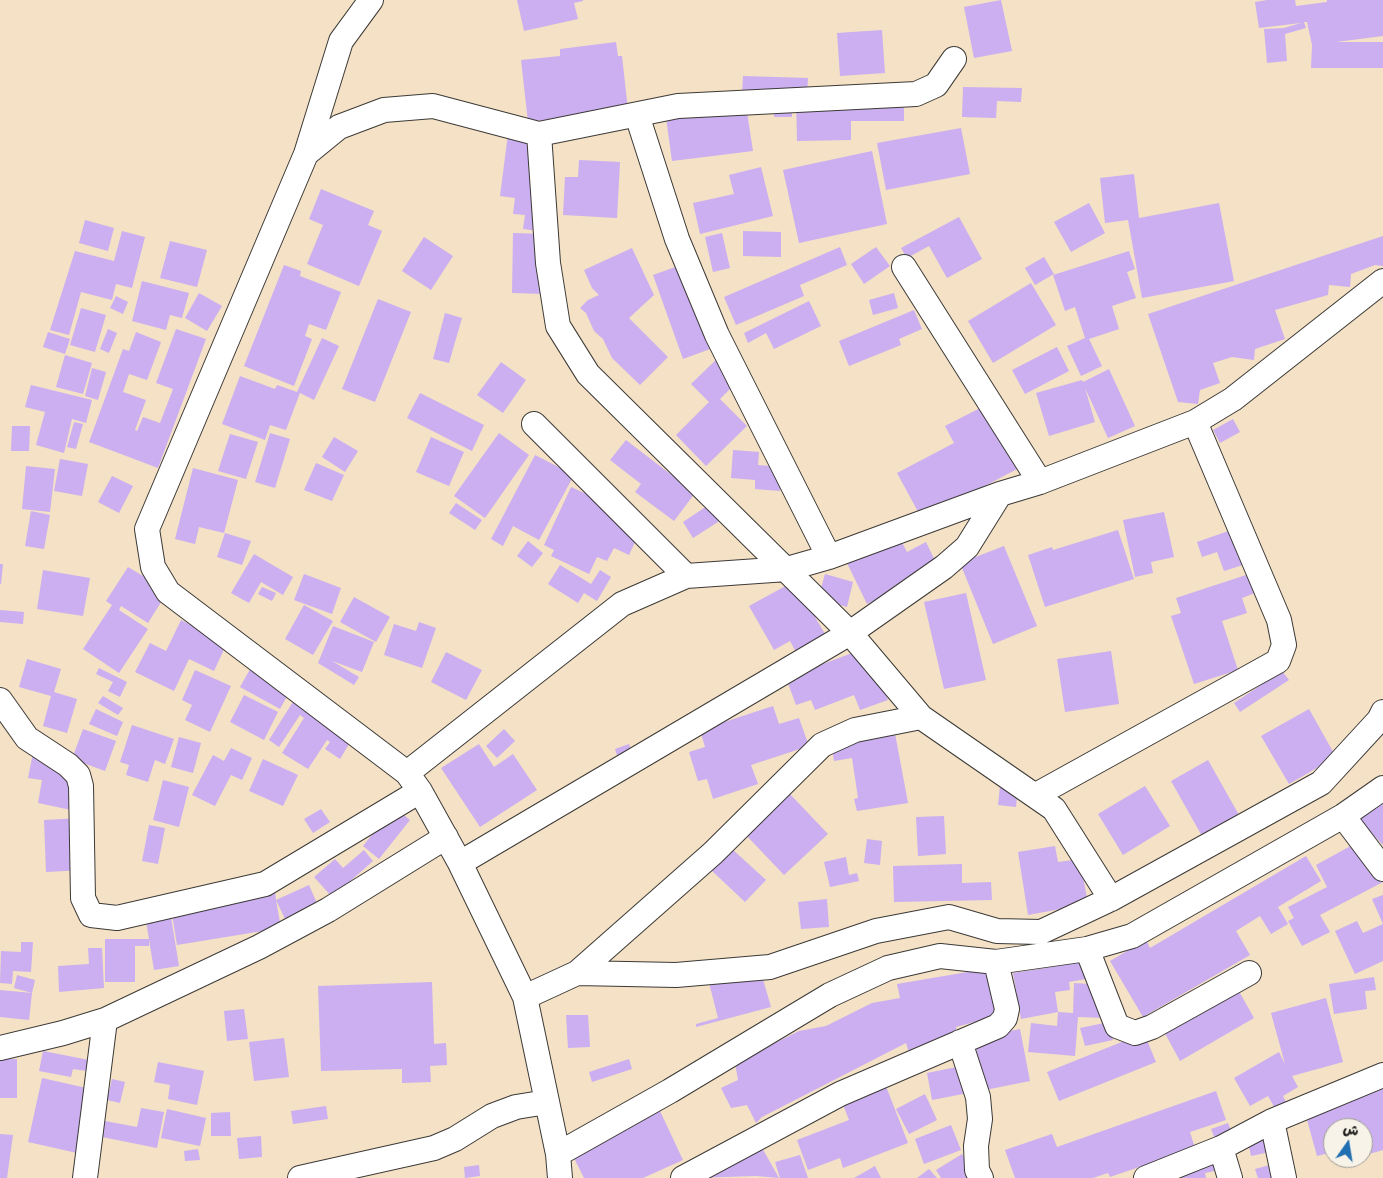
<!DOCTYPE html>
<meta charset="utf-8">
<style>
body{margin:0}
#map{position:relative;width:1383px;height:1178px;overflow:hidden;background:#f4e1c6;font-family:Mali,"Playpen Sans Arabic",sans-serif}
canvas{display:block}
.north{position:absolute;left:1323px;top:1118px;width:50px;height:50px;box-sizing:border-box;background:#f7f3e8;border:1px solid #9f9d96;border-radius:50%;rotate:13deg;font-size:14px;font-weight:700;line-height:20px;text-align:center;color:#1c1c1c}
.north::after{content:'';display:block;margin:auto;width:18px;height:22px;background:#1f6fb2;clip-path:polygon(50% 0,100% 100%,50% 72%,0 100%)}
</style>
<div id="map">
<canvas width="1383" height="1178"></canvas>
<div class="north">ش</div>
</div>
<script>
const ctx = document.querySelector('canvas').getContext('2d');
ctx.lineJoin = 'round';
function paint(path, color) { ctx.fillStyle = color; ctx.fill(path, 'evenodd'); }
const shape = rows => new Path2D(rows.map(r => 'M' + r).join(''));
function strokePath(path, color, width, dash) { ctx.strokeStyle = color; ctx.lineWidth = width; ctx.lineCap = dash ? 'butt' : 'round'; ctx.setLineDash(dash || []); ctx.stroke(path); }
const building = shape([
 [517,0,583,0,583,1,574,3,578,19,524,31],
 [1001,0,1012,51,974,58,964,7],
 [1267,0,1295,0,1296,6,1327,2,1327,0,1383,0,1383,36,1336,42,1383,42,1383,68,1311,68,1312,45,1307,22,1304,22,1306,28,1285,34,1287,61,1267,63,1264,29,1284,28,1301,23,1259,28,1255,2],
 [882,30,885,73,840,76,837,33],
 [616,42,618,56,622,56,628,110,528,122,521,60,560,56,560,49],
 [743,76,808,78,807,96,744,93,753,151,672,161,664,104,742,94],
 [963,87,1022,88,1021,102,997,101,996,118,962,117],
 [904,96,904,121,851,121,851,140,797,141,796,97],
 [774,104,792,104,792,117,774,117],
 [509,126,552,131,539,231,523,229,525,215,513,214,515,198,500,196],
 [961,128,970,174,886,190,877,143],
 [872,151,887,224,799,243,783,170],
 [579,160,620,162,617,218,563,215,565,177,578,177],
 [761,167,773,216,700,234,693,203,734,194,729,175],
 [1134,174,1139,218,1219,203,1234,281,1142,298,1128,220,1105,223,1100,178],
 [321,189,374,211,368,225,382,231,359,286,307,264,323,225,309,219],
 [1089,203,1105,233,1071,252,1054,222],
 [959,217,982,259,947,278,929,246,907,258,901,248],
 [85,220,114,228,108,251,79,243],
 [122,231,145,237,132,288,116,284,112,300,81,292,69,335,50,330,75,251,114,261],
 [743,231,781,232,781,257,743,256],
 [513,233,545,234,544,294,512,293],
 [722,233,730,268,713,272,705,237],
 [1383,236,1383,266,1375,265,1351,274,1350,287,1329,285,1328,295,1275,310,1285,339,1255,349,1254,360,1232,357,1213,363,1220,383,1200,390,1198,404,1178,402,1148,314],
 [424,237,453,256,431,290,402,271],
 [170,241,207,250,197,287,160,278],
 [840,247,847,265,800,285,804,296,736,325,724,297],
 [876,247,890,266,864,284,851,264],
 [632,248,654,295,629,318,668,357,640,385,612,358,603,339,594,331,586,313,580,308,588,300,599,295,592,288,584,270],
 [1129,251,1135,269,1127,272,1136,298,1112,306,1119,329,1089,339,1102,366,1081,376,1067,346,1085,338,1075,307,1065,311,1053,275],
 [1044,257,1054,274,1035,285,1025,268],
 [692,261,721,345,683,359,653,275],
 [284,265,301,271,300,276,341,292,326,330,309,324,305,336,312,339,294,386,244,366],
 [142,281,189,293,182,318,170,315,166,330,132,321],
 [1031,283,1056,325,993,363,968,321],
 [199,293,222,306,207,331,185,318],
 [894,293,898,308,873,315,869,300],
 [116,296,128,302,123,314,110,308],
 [378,299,411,312,375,402,342,389],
 [809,301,821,326,774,349,766,333,748,343,744,333],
 [81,308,106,315,95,352,70,345],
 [914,310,922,329,899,339,901,345,849,366,839,341],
 [445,313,462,318,449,363,433,359],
 [108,329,117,333,109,353,100,349],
 [176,329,206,339,158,468,89,442,123,349,129,351,136,332,161,342,147,380,129,374,123,392,146,400,135,430,137,431,143,417,160,423,173,389,156,383],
 [48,332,70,339,65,354,43,347],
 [322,338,339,346,314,400,300,393,286,430,270,425,265,440,222,424,240,376,275,389,277,385,297,392],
 [1057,347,1069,371,1025,394,1012,370],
 [65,355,92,363,83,394,56,387],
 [721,355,742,377,720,399,747,426,706,466,676,435,709,402,691,384],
 [501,362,526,380,503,413,477,395],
 [92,368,106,372,98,400,85,396],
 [1109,369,1135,426,1108,438,1085,388,1095,422,1049,436,1036,393,1082,380,1083,382],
 [31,385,92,400,86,423,72,419,64,453,36,445,45,412,25,407],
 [420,393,484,425,472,451,407,418],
 [986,405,1019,468,922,519,897,473,954,443,945,426],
 [1233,419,1240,432,1220,443,1213,430],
 [74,422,83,424,76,449,67,447],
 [12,426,30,426,29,451,11,451],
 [270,433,290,439,275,488,255,482],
 [499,433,529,455,485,518,454,496],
 [230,434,258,442,246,479,218,471],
 [334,437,358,451,345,472,322,457],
 [431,437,464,452,449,486,416,472],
 [626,440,695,493,674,521,635,492,641,484,610,460],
 [733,450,759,452,758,465,782,467,780,491,755,489,755,480,731,478],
 [535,455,574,475,539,540,513,526,503,546,491,539],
 [60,459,88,464,82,496,54,491],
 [316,463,344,475,332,501,304,490],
 [26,466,55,469,50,512,22,509],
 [193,468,238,480,224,533,199,527,195,544,175,539],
 [112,476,133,486,119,513,98,502],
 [571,487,645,521,629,555,614,548,607,561,597,557,589,574,551,556,554,550,544,545],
 [456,503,482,520,475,530,449,513],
 [710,504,721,520,693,538,683,522],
 [31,511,50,515,44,549,25,546],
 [1164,512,1174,557,1151,562,1153,573,1135,577,1123,520],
 [1234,529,1246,564,1224,571,1217,552,1202,557,1197,542],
 [1118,530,1134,579,1045,607,1028,555,1052,547,1053,550],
 [225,533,251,541,242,565,217,557],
 [898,535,907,552,926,542,939,569,867,604,846,561],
 [528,541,543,553,532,567,517,556],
 [1004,546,1037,626,993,644,960,563],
 [254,554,293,577,283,595,261,582,249,603,231,593],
 [0,564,3,564,1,584,0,584],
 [560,565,591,584,600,570,611,577,597,601,584,593,578,603,548,584],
 [128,567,168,591,148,623,121,606,119,610,148,629,119,673,83,649,112,605,106,601],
 [43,570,90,578,83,616,37,609],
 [304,574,341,588,332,614,294,600],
 [825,574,853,582,847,607,818,599],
 [1249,574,1255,593,1242,598,1247,613,1222,621,1238,670,1194,684,1171,616,1181,613,1176,598],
 [791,583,825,612,815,617,828,639,798,656,790,641,774,650,749,606],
 [262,587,276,593,272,601,258,594],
 [966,593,986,680,944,689,924,602],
 [354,597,390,617,376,642,340,622],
 [304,605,333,621,313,655,285,639],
 [0,610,24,612,23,624,0,622],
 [181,620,227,643,214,671,189,659,174,691,135,672,150,643,166,651],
 [419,622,436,628,422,668,384,655,394,624,416,631],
 [333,626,374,642,362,672,332,661,359,677,354,685,318,663],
 [868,647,888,700,860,710,854,695,815,710,811,700,796,705,786,678],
 [1111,651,1119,704,1065,712,1057,659],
 [446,652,482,670,466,700,431,682],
 [258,655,297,678,280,709,240,687],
 [27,659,61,669,54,692,77,699,67,733,43,726,51,696,19,687],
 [99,668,127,682,120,697,108,691,113,682,96,674],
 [195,670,231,686,210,732,185,720,192,705,182,700],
 [1282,671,1289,680,1240,712,1234,703],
 [244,695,278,712,264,740,230,722],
 [103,696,123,708,118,715,98,703],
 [296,697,355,734,340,759,325,749,330,742,327,740,308,769,282,753,304,718,300,715,279,747,269,740],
 [773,706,779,724,799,718,809,746,751,765,758,784,713,799,707,779,698,781,689,752,705,747,700,730],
 [96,709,123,722,117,736,89,724],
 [1309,709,1336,757,1289,784,1261,736],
 [132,725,174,739,165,764,155,760,148,782,126,775,129,765,120,762],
 [894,728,908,803,857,811,854,799,858,798,852,758,834,761,832,749,851,746,849,735],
 [83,729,116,741,105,771,72,759],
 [504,729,515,741,497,758,486,746],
 [179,737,201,743,193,773,171,767],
 [479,744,494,767,513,754,537,790,480,827,441,768],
 [629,744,633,755,619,761,615,749],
 [34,748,78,774,71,810,38,803,42,780,28,778],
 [231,748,252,758,242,780,231,775,215,806,192,795,213,755,224,761],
 [263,759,298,775,283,806,249,791],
 [1208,760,1239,815,1202,836,1171,781],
 [163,780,189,787,179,827,153,820],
 [1000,786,1018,788,1016,807,998,805],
 [1145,786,1170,826,1123,855,1098,814],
 [788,792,828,834,784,875,744,833],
 [1383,798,1383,845,1359,821,1369,808],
 [394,807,410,820,379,859,363,846],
 [321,809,330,822,313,833,304,819],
 [944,816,946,854,918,856,916,817],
 [83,818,85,870,46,872,44,820],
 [149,825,165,828,158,864,142,861],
 [1365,838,1383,872,1383,882,1320,915,1330,932,1302,946,1288,921,1294,918,1288,907,1327,887,1316,865],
 [867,839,882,841,880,865,864,863],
 [1055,846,1058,862,1080,859,1088,904,1028,915,1018,852],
 [731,848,766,880,745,902,711,870],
 [364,850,373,861,332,897,314,877,335,859,343,868],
 [1306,856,1321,881,1278,907,1288,924,1271,934,1260,916,1236,931,1250,955,1143,1017,1110,961,1146,940,1150,948],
 [846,857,849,875,857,873,859,881,830,887,824,862],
 [962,864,962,883,991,882,992,900,894,902,893,866],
 [309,885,319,908,287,923,276,900,281,928,177,945,171,908,275,891,276,900],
 [1383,895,1383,961,1355,974,1335,931,1357,921,1363,933,1383,924,1372,899],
 [827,899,829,927,801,929,798,902],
 [171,917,179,966,154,970,149,940,149,946,135,946,135,982,105,982,105,939,149,939,146,921],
 [21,942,33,942,31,972,13,971,12,984,0,983,1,951,21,952],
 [88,948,102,948,104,988,59,992,58,966,89,964],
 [758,962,771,1007,696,1027,696,1024,718,1018,707,975],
 [1083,962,1086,979,1069,982,1070,990,1055,992,1058,1012,1021,1019,1013,973],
 [991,968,1000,1015,956,1027,958,1039,910,1056,906,1043,762,1117,756,1123,747,1105,731,1108,721,1088,738,1080,735,1063,799,1031,826,1026,872,1003,900,998,897,984],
 [17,975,35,980,32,993,14,988],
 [1374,977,1376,990,1365,991,1367,1009,1334,1014,1329,984],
 [432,982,434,1044,446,1043,447,1065,430,1066,431,1082,402,1083,402,1069,321,1071,318,986],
 [1074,983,1106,985,1104,1018,1078,1017,1075,1056,1028,1052,1031,1023,1057,1026,1058,1012,1073,1013],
 [1236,986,1254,1018,1180,1061,1162,1028],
 [0,990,32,993,29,1020,0,1017],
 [1326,998,1343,1062,1292,1076,1298,1087,1283,1096,1288,1106,1277,1112,1268,1096,1250,1106,1234,1078,1279,1052,1285,1064,1271,1013],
 [244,1009,248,1039,227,1041,224,1011],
 [566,1015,588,1015,590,1047,568,1048],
 [1109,1022,1113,1040,1085,1046,1080,1028],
 [1020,1029,1030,1081,985,1090,974,1038],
 [1144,1033,1156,1062,1059,1101,1047,1072],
 [284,1038,289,1077,254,1081,249,1042],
 [43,1051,89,1060,87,1071,73,1069,71,1077,39,1071],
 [0,1059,17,1059,17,1098,0,1098],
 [629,1059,632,1069,592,1082,589,1072],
 [158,1062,204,1071,197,1105,168,1099,170,1085,154,1082],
 [962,1066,968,1093,932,1100,927,1073],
 [1383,1076,1383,1150,1369,1154,1366,1143,1363,1144,1363,1128,1333,1128,1333,1152,1317,1156,1301,1098],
 [42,1078,91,1089,77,1153,28,1142],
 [112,1079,125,1082,120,1103,107,1100],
 [884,1081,908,1143,843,1168,840,1158,808,1170,797,1140,849,1120,840,1097],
 [1216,1091,1226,1120,1190,1132,1195,1148,1110,1177,1108,1173,1093,1178,1015,1178,1005,1150,1052,1134,1057,1147],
 [925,1094,937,1120,909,1134,896,1109],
 [326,1106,328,1119,293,1124,291,1111],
 [141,1108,164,1112,157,1148,102,1137,105,1121,137,1127],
 [167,1109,206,1118,200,1146,161,1138],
 [660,1111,683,1160,643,1178,584,1178,571,1152],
 [230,1112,231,1136,211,1136,211,1113],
 [1228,1123,1236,1143,1224,1169,1205,1173,1206,1178,1170,1178,1218,1147,1211,1129],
 [951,1125,961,1150,924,1164,915,1139],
 [1245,1128,1284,1149,1251,1156],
 [0,1134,13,1135,7,1178,0,1178],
 [261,1136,262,1157,239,1159,237,1138],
 [757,1139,779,1178,756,1176,694,1178],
 [198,1149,200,1160,185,1161,184,1151],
 [962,1154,972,1169,985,1178,941,1178,936,1170],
 [800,1155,808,1178,780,1178,775,1162],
 [1285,1161,1289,1178,1258,1178,1255,1169],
 [479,1165,480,1176,465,1178,464,1167],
 [875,1166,881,1178,854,1178],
 [929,1169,937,1178,917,1178]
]);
const minor = shape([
 [637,115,677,239,717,335,829,557],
 [539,134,548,263,558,326,588,374,850,633,921,717,1054,809,1111,899],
 [306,154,341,41,371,0],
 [904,267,1040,482],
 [534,424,686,576],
 [0,700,27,738,68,765,78,775,81,786,83,898,91,915,117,918,265,884,420,791],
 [407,773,622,604,686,576,787,569,829,557,1000,494,1040,482,1195,422,1233,399,1383,281],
 [1036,795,1278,661,1284,645,1279,620,1195,422],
 [1343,816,1383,869],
 [460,863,850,633,944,567,967,547,1000,494],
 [1087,949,1117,1026,1135,1033,1152,1027,1249,973],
 [577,973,676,975,770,967,876,931,949,917,997,931,1041,932,1111,899,1321,783,1379,720,1383,712],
 [525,997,577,973,713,853,822,745,855,730,921,717],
 [960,1042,978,1097,980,1119,976,1146,977,1170,981,1178],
 [0,1048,63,1033,105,1020,259,947,328,910,446,837],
 [1272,1121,1284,1178],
 [1221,1148,1230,1178],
 [558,1154,670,1091,830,995,888,968,940,956,996,962,1087,949,1132,936,1343,816,1383,788],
 [85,1178,105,1020],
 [300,1178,434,1148,455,1139,492,1116,516,1107,547,1102],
 [560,1178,558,1154,525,997,460,863,420,791,407,773,168,592,153,567,147,529,306,154,339,127,384,110,433,106,539,134,678,106,916,94,936,85,954,59],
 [683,1178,840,1094,998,1026,1005,1018,1007,1009,996,962],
 [1146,1178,1221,1148,1272,1121,1383,1075]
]);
paint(building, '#cbaff0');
strokePath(minor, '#3c3a36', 26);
strokePath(minor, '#fff', 24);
</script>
